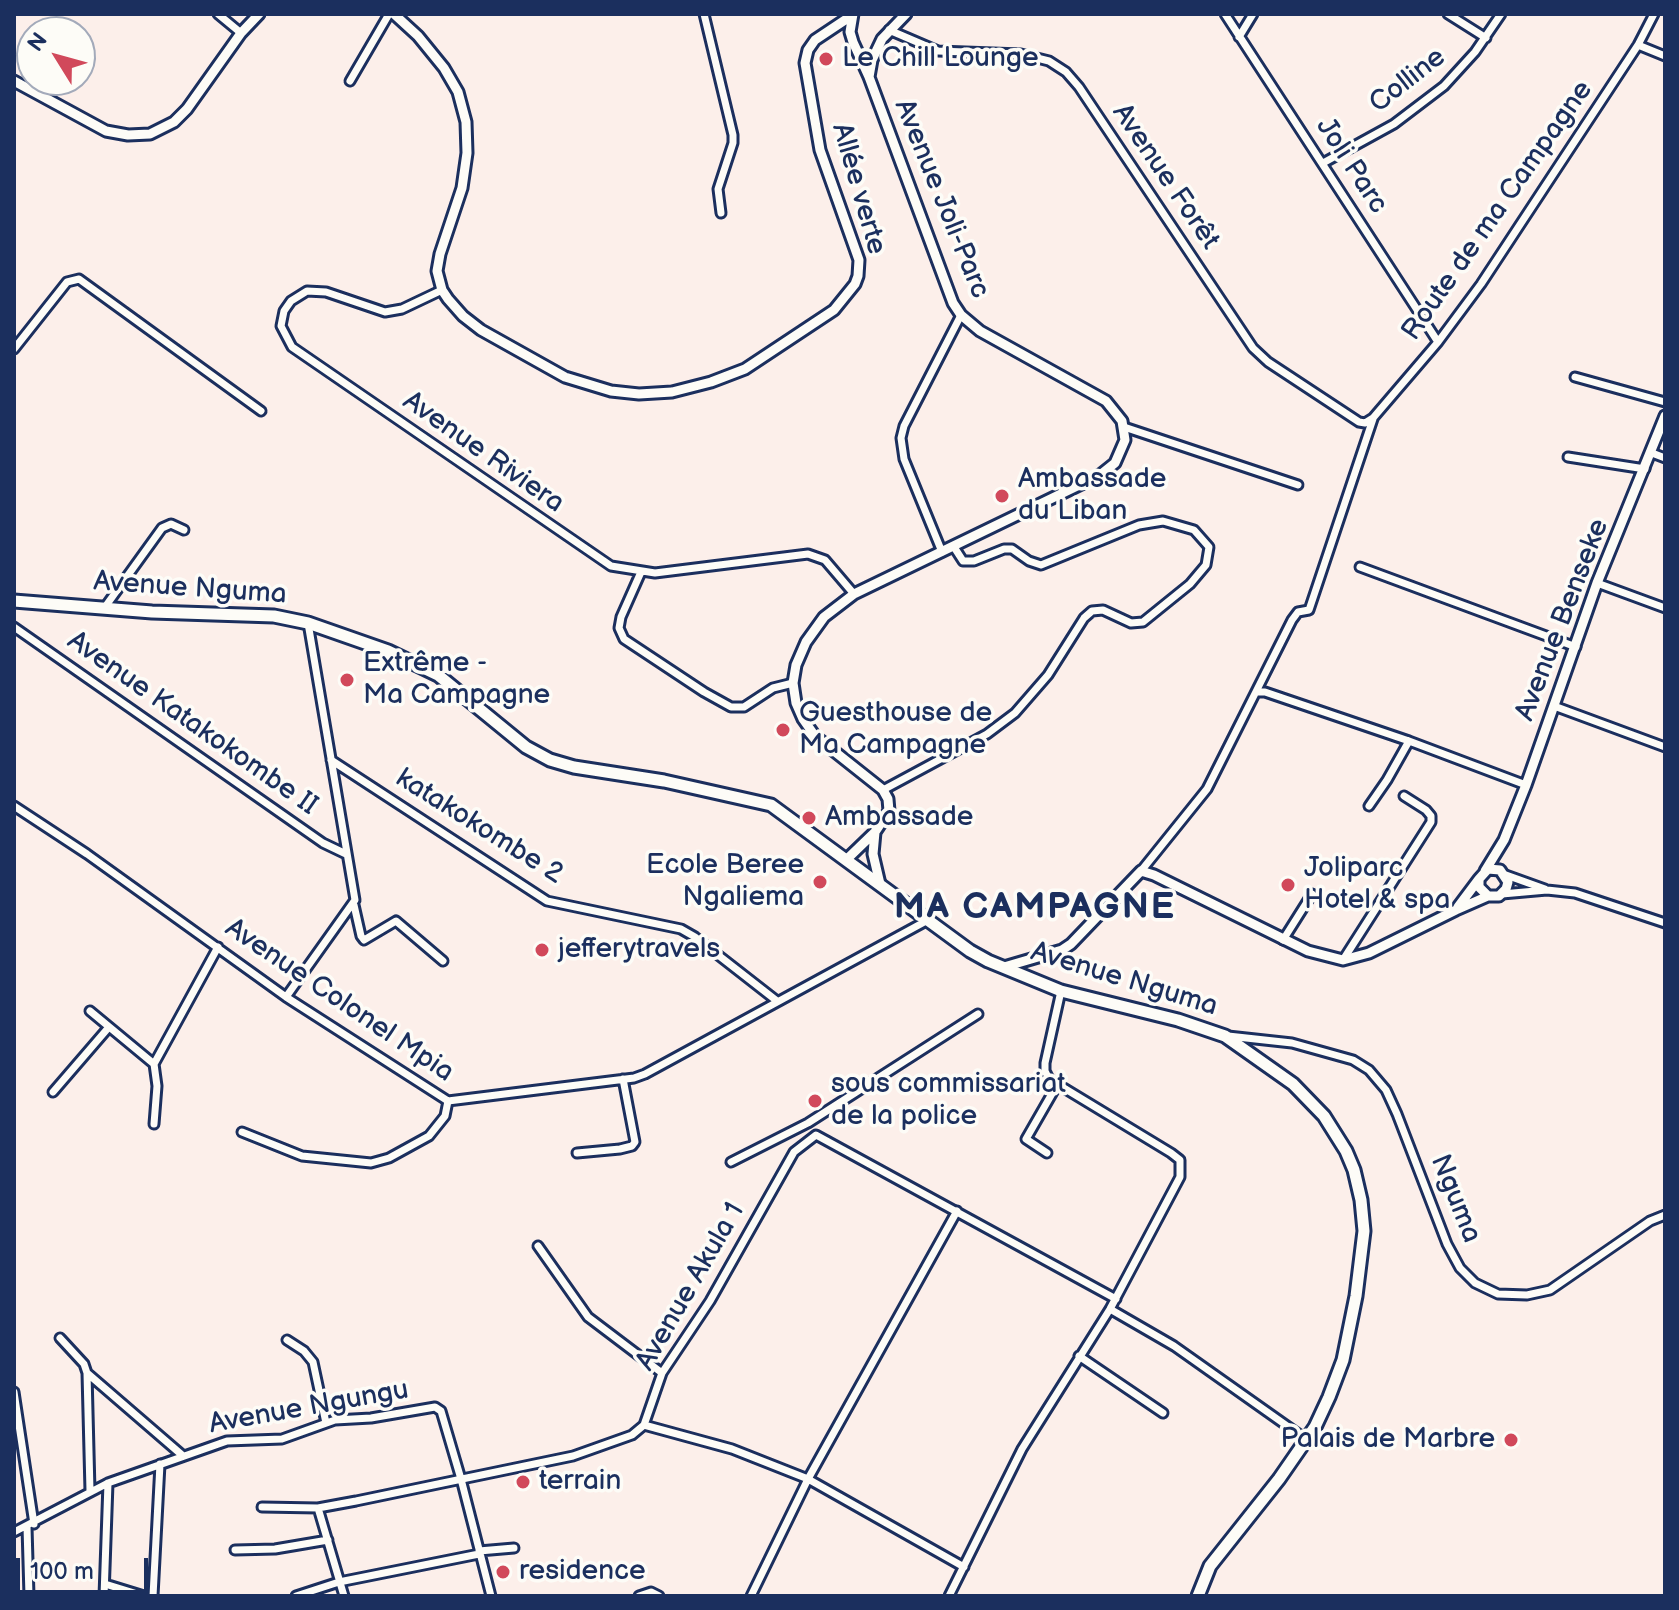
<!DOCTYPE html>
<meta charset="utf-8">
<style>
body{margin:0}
#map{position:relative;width:1679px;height:1610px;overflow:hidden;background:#fcefea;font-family:"Balsamiq Sans",sans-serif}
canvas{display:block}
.frame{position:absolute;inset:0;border:16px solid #1b2f5e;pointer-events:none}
.north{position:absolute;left:16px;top:16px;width:80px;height:80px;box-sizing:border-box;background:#fdfcf7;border:2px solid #a3aaba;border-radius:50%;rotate:307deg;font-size:22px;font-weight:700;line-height:32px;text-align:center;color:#1b2f5e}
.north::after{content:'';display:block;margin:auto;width:28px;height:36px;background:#d1495b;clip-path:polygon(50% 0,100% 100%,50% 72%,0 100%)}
.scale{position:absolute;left:16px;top:1558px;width:132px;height:36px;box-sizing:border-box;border:4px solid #1b2f5e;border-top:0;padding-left:10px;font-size:24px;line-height:28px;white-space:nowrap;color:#1b2f5e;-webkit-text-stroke:6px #fdfcf7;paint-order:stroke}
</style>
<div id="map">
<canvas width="1679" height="1610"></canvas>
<div class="frame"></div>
<div class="north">N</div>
<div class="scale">100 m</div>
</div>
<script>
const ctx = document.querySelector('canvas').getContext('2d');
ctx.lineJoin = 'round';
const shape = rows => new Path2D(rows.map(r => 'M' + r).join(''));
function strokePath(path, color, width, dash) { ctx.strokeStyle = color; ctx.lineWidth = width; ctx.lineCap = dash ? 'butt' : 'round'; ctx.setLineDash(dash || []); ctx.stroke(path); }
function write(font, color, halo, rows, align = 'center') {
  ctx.font = font + ' "Balsamiq Sans",sans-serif'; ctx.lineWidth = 7; ctx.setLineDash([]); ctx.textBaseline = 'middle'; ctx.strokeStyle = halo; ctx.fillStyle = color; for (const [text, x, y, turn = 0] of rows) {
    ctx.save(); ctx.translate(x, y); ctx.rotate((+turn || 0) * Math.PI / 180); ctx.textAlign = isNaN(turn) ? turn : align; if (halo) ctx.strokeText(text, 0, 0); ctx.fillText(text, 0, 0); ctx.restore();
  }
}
const minor = shape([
 [218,14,241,33],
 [704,14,733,135,733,143,718,189,721,213],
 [1225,14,1438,342],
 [1448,14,1486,38],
 [889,30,938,51,1021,54,1049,61,1066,72,1079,87,1253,348,1268,362,1359,422,1365,423,1373,418,1438,342,1481,284,1638,45,1654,14],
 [1239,37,1253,14],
 [1638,45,1665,56],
 [350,81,389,14],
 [1323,163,1394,124,1444,86,1475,52,1501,14],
 [442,290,402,309,385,312,326,292,307,291,291,301,284,311,281,326,292,347,611,566,655,573,808,554,825,560,854,594],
 [14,349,67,282,79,279,261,411],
 [1575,377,1665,402],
 [1124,427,1298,485],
 [1652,453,1665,458],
 [1568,457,1645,469],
 [942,552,904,459,901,438,904,426,961,315],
 [1360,567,1576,647],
 [641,572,621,617,619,628,624,639,704,692,731,707,744,707,773,688,793,683],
 [1597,583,1665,608],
 [105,607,162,528,171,524,184,530],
 [14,627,323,843,346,854],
 [1257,692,1265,692,1409,741,1526,785],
 [1554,706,1665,747],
 [331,760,547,901,681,929,695,937,777,1001],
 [883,790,987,734,1015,713,1048,675,1084,618,1092,611,1103,610,1131,623,1143,622,1190,584,1206,565,1209,547,1194,530,1163,521,1139,525,1041,565,1029,561,1012,549,1004,549,974,561,963,561,954,547],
 [14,806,87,854,286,997,448,1101,634,1078,645,1074,928,920],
 [1369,806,1387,780,1409,741],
 [1141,871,1207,789,1292,620,1298,612,1309,610,1373,419],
 [1506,875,1545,889],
 [1502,894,1547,890,1575,893,1665,923],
 [354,905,361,936,364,940,396,921,443,961],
 [1283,940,1312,894],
 [1343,960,1431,822,1431,816,1426,810,1404,796],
 [286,997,355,900,308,623],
 [90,1011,154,1064,157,1086,154,1124],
 [1228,1036,1292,1043,1353,1060,1369,1070,1386,1090,1397,1114,1447,1244,1460,1268,1475,1283,1498,1294,1527,1295,1550,1290,1650,1221,1665,1215],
 [154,1064,218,947],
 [53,1092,109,1027],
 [242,1132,302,1156,371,1163,389,1158,429,1136,445,1116,448,1101],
 [577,1153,620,1149,632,1146,635,1142,623,1079],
 [1047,1153,1026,1139,1057,1085],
 [731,1162,808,1123,978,1014],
 [538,1246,588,1317,662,1373],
 [1110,1309,1174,1346,1307,1440],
 [60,1338,84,1364,87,1373,182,1455],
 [287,1340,304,1351,313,1362,326,1423],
 [1079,1356,1163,1413],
 [87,1373,90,1491],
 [14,1392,34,1524],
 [644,1425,732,1449,808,1479,964,1567],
 [262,1507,318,1508,356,1501,573,1456,632,1435,644,1425,662,1373,710,1301,794,1152,816,1135,1116,1299],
 [318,1508,344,1596],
 [27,1527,29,1596],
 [14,1532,108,1483,227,1441,282,1439,335,1420,371,1418,435,1407,441,1411,461,1479,491,1596],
 [235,1550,275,1549,328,1540],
 [479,1551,514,1548],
 [105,1584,144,1596],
 [104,1596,108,1483],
 [153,1596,160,1464],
 [296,1596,339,1582,479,1554],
 [639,1596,651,1592,659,1596],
 [751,1596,808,1479,957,1211],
 [949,1596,1022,1449,1110,1309,1180,1177,1180,1160,1171,1153,1049,1079,1045,1071,1045,1063,1061,991]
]);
const tertiary = shape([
 [394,14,418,36,444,68,458,92,466,122,467,153,462,188,440,254,437,271,442,290,448,299,463,316,481,330,565,377,611,391,639,394,672,392,711,382,745,369,834,310,855,284,858,276,859,260,820,150,805,63,808,50,815,40,851,16],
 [853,14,850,32,853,42,869,77,953,303,961,315,980,331,1106,401,1122,421,1125,440,1115,463,1100,475,854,594,824,617,806,642,796,665,793,683,796,703,803,719,815,736,883,790,888,799,889,811,875,832,873,854,880,884],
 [869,77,872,60,882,39,906,14],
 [14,81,106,131,128,135,150,134,174,122,187,109,241,33,259,14],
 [846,860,875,832],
 [1485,871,1504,840,1526,785,1597,583,1665,416],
 [1458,907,1479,879],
 [1004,967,1062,950,1071,944,1141,871,1154,875,1308,951,1343,960,1369,953,1456,910,1488,896,1499,896,1506,889,1508,882,1500,870,1488,869,1479,879,1479,887,1488,896]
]);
const primary = shape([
 [14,601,152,612,274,616,308,623,388,651,438,675,526,747,550,760,574,767,664,781,771,805,970,951,988,961,1061,991,1178,1020,1225,1036,1293,1084,1324,1116,1346,1151,1354,1170,1361,1200,1364,1231,1356,1296,1343,1360,1329,1397,1315,1427,1279,1479,1210,1566,1198,1596]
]);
const markers = [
 [826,59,8,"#d1495b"],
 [1002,496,8,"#d1495b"],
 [347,680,8,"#d1495b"],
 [783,730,8,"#d1495b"],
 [809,818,8,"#d1495b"],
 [820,882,8,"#d1495b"],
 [1288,885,8,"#d1495b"],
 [542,950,8,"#d1495b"],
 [815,1101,8,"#d1495b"],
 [1511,1440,8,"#d1495b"],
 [523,1482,8,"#d1495b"],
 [503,1572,8,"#d1495b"]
];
const poiNames = [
 ["Le Chill Lounge",842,59],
 ["Ambassade",1018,480],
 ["du Liban",1018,512],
 ["Extrême -",363,664],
 ["Ma Campagne",363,696],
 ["Guesthouse de",799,714],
 ["Ma Campagne",799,746],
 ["Ambassade",825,818],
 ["Ecole Beree",804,866,"right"],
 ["Ngaliema",804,898,"right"],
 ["Joliparc",1304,869],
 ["Hotel & spa",1304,901],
 ["jefferytravels",558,950],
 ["sous commissariat",831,1085],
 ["de la police",831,1117],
 ["Palais de Marbre",1495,1440,"right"],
 ["terrain",539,1482],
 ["residence",519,1572]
];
const streetNames = [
 ["Colline",1408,81,-38],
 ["Joli Parc",1351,166,57],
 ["Avenue Forêt",1165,177,56],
 ["Allée verte",858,189,74],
 ["Avenue Joli-Parc",941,199,68],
 ["Route de ma Campagne",1498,211,-55],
 ["Avenue Riviera",483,453,35],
 ["Avenue Nguma",190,589,4],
 ["Avenue Benseke",1563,620,-69],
 ["Avenue Katakokombe II",192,724,35],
 ["katakokombe 2",479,827,32],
 ["Avenue Nguma",1124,980,17],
 ["Avenue Colonel Mpia",339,1001,34],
 ["Nguma",1455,1199,68],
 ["Avenue Akula 1",691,1287,-60],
 ["Avenue Ngungu",309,1408,-10]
];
const districtNames = [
 ["MA CAMPAGNE",1035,909]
];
strokePath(minor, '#1b2f5e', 13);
strokePath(tertiary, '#1b2f5e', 15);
strokePath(primary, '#1b2f5e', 17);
strokePath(minor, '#fdfcf7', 7);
strokePath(tertiary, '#fdfcf7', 9);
strokePath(primary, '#fdfcf7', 11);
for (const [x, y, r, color] of markers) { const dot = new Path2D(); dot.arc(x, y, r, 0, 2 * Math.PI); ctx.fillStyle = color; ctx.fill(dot); strokePath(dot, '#fdfcf7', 3); }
write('28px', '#1b2f5e', '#fdfcf7', poiNames, 'left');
write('28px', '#1b2f5e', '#fdfcf7', streetNames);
ctx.letterSpacing = '2px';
write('bold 36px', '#1b2f5e', '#fdfcf7', districtNames);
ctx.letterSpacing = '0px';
</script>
